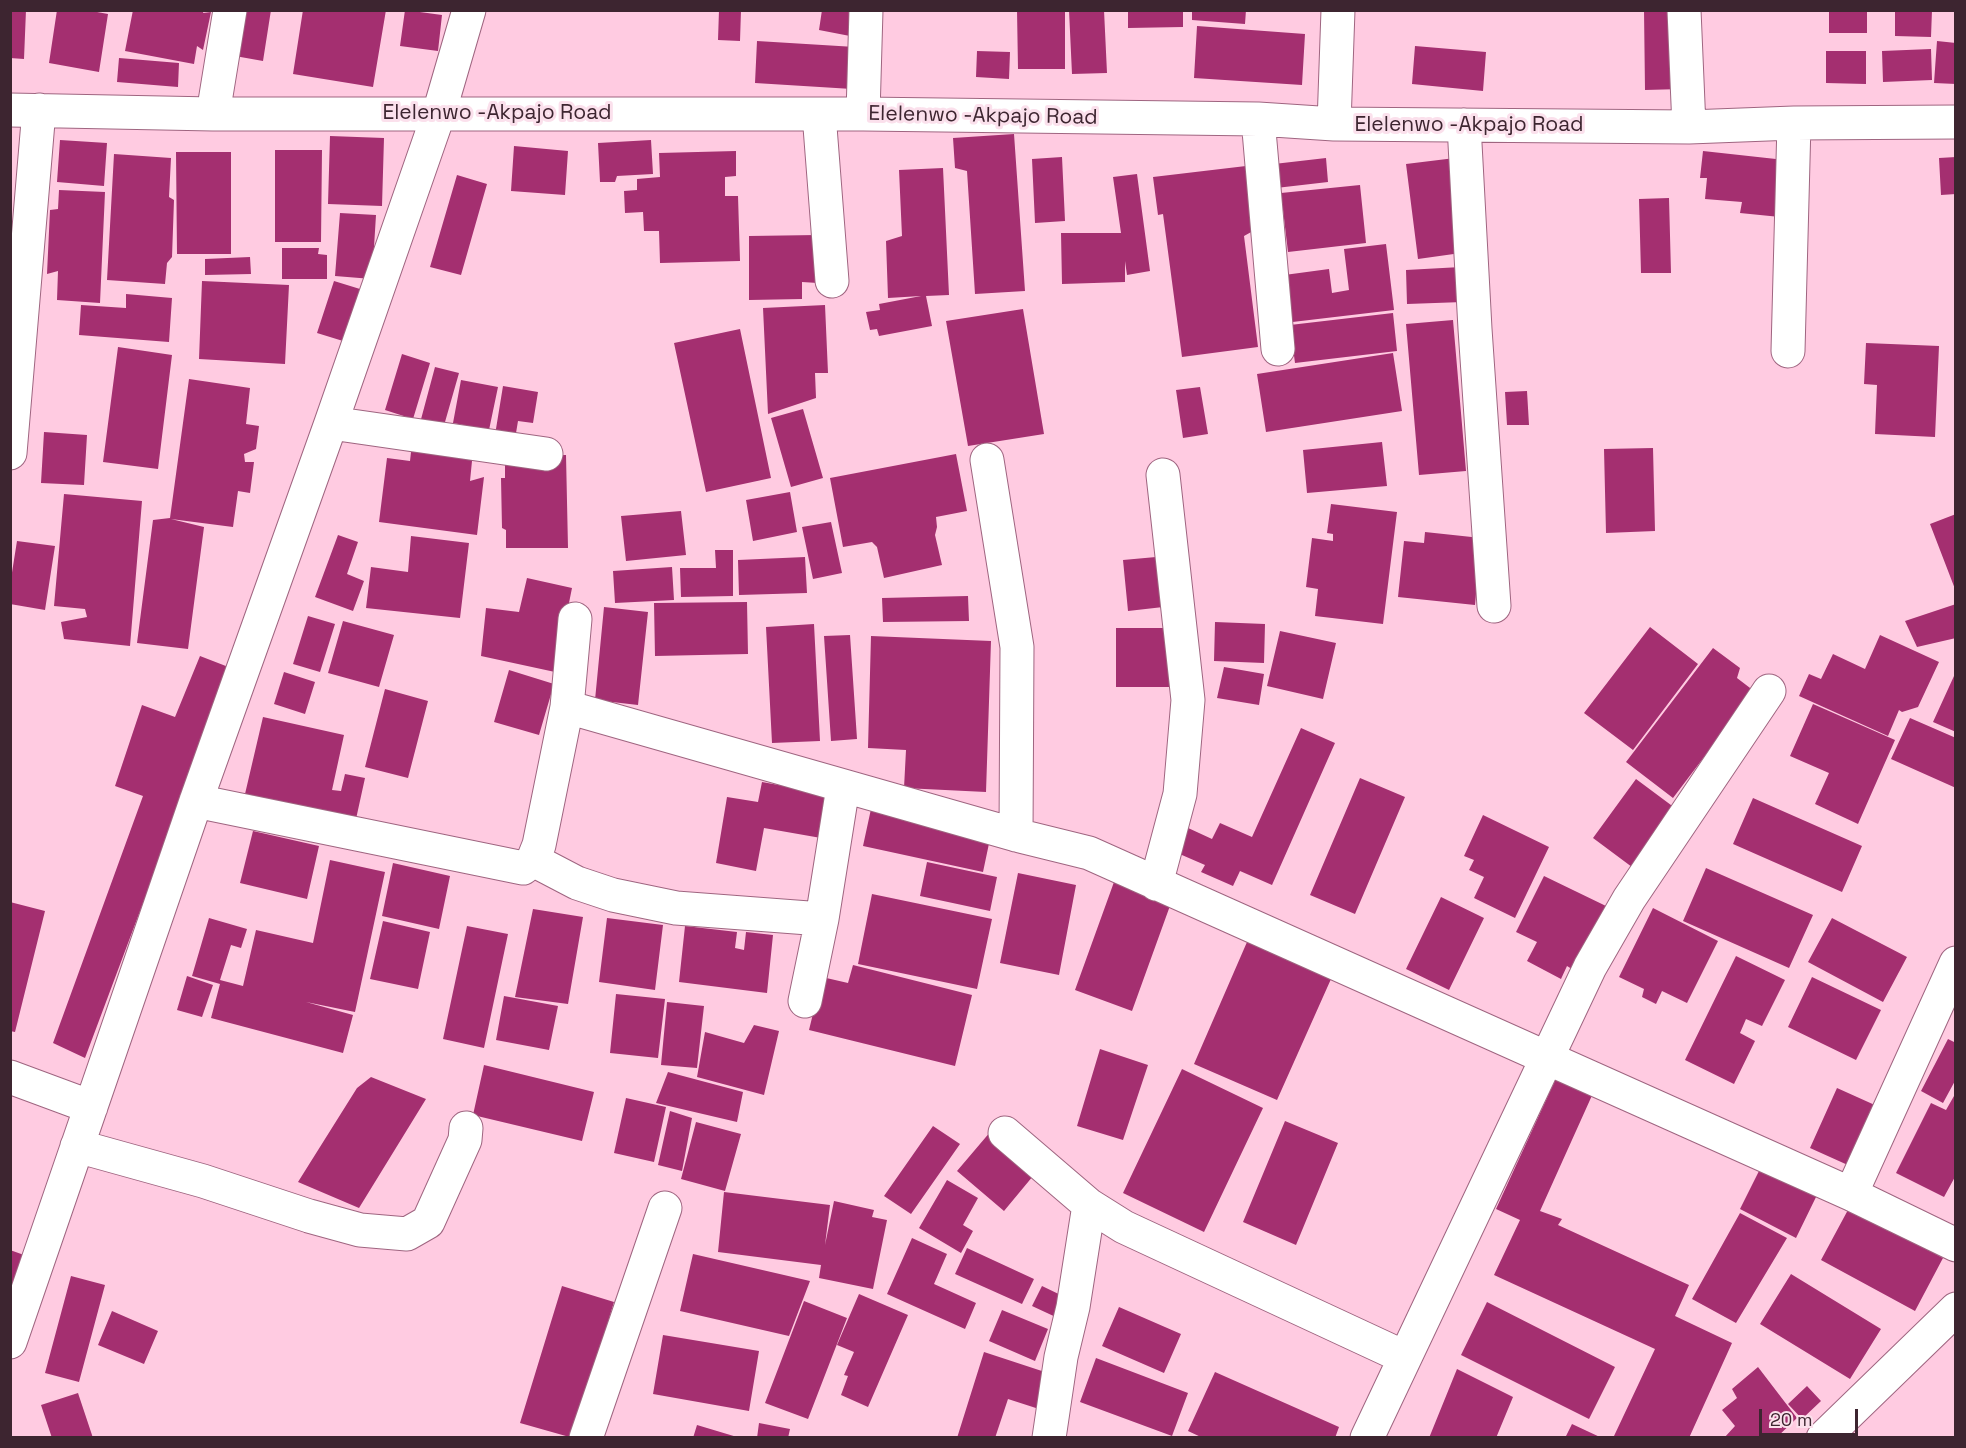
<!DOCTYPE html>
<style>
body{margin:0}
#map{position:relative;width:1966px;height:1448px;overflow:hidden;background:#ffcbe1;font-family:"Space Grotesk",sans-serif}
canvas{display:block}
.frame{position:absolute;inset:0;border:12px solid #3d2530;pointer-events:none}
.scale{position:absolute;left:1759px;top:1409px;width:99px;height:27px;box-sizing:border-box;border:3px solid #3d2530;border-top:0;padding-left:8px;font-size:18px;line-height:21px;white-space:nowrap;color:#3d2530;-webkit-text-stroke:4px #fbe0ec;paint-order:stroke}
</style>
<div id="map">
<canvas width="1966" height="1448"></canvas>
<div class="frame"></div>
<div class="scale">20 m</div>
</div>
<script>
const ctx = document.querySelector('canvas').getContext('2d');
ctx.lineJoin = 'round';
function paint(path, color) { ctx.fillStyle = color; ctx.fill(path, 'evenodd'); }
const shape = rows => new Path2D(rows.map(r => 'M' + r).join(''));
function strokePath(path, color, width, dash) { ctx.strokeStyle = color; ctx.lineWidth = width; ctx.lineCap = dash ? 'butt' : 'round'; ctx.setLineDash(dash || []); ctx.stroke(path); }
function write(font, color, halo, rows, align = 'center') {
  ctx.font = font + ' "Space Grotesk",sans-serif'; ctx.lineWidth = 6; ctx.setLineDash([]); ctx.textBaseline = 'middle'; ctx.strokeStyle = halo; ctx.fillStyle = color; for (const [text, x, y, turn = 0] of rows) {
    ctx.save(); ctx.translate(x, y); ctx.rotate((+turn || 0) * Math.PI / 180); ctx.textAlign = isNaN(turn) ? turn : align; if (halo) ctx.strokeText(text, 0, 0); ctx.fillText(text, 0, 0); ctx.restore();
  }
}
const building = shape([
 [10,10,26,10,24,59,10,58],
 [57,10,86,10,108,14,99,72,49,63],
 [133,10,204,10,203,13,211,12,203,50,197,46,194,64,125,51],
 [242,10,271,10,263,61,235,56],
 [303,10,386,10,373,87,293,74],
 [405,10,442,15,438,51,400,46],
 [719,10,741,10,740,41,718,40],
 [822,10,854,10,850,36,819,30],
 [1017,10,1065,10,1065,69,1018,69],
 [1069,10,1104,10,1107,73,1072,74],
 [1128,10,1183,10,1183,27,1128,28],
 [1192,10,1246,10,1245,24,1192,20],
 [1644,10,1680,10,1682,89,1645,90],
 [1829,10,1867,10,1867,33,1829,33],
 [1895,10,1932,10,1931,37,1895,36],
 [1197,26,1305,34,1302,85,1194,78],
 [757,41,855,47,852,89,755,83],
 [1937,41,1956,43,1956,84,1934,83],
 [1415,46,1486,52,1483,91,1412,84],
 [1931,49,1932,80,1883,82,1882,51],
 [977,51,1010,52,1009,79,976,77],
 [1826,51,1866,51,1866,84,1826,83],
 [119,58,179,63,178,87,117,82],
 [1014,134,1025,291,975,294,967,171,955,168,953,138],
 [330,136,384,138,382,206,328,204],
 [60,140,107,143,104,186,57,182],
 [651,140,653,174,617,176,615,182,600,182,598,143],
 [514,146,568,151,565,195,511,191],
 [275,150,322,150,321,242,275,242],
 [736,151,736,176,725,177,725,196,738,196,740,261,660,263,659,231,644,231,643,212,625,213,624,191,637,190,637,179,660,177,659,153],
 [1703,151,1785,160,1780,217,1740,213,1742,202,1705,199,1707,178,1700,178],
 [176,152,231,152,231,254,177,254],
 [114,154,171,158,169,197,174,200,172,257,167,263,165,284,107,280],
 [1062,157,1065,221,1035,223,1032,159],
 [1956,157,1956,194,1941,195,1939,158],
 [1326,158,1328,182,1276,188,1274,164],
 [1455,158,1468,252,1418,259,1406,164],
 [1246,166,1253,231,1244,236,1258,347,1182,357,1163,214,1158,215,1153,177],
 [943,168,949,295,926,296,932,326,879,336,877,329,870,330,866,312,880,310,879,304,921,296,888,298,886,241,902,236,899,170],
 [1137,174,1150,271,1127,275,1125,261,1125,282,1062,284,1061,233,1121,233,1113,177],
 [457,175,487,184,461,275,430,267],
 [1360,185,1366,243,1288,252,1281,193],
 [59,190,105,192,100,303,57,300,58,271,47,274,50,210,58,209],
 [1669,198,1671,273,1641,273,1639,199],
 [340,213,376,215,372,279,335,276],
 [817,235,818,283,802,282,802,299,749,300,749,236],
 [1386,244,1394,310,1284,323,1277,276,1329,269,1332,293,1349,290,1344,249],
 [282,248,319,248,318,254,327,255,327,279,282,279],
 [250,257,251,274,205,275,205,259],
 [1461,267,1463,302,1407,304,1406,270],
 [202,281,289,285,285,364,199,359],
 [334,281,360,289,343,341,317,333],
 [126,294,172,298,169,342,79,335,81,305,126,308],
 [825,305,828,373,815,373,816,398,768,414,763,308],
 [1023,309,1044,434,968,446,946,321],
 [1393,313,1397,351,1295,363,1290,325],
 [1453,320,1466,471,1419,475,1406,324],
 [740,329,771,478,706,492,674,343],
 [1866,343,1939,346,1935,437,1875,434,1877,385,1864,384],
 [118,347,172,355,158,469,103,462],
 [1393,353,1402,411,1266,432,1257,374],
 [402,354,430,363,413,419,385,410],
 [435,367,459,373,443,429,420,423],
 [189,379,250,388,246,424,259,426,256,449,244,454,245,462,254,462,250,493,238,491,233,527,171,519,204,527,188,649,137,643,153,520,170,518],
 [461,380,498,387,489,430,453,423],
 [503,386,538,392,533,423,518,421,515,439,495,435],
 [1200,387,1208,434,1183,438,1176,390],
 [1527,391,1529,425,1507,425,1505,392],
 [803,409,823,478,791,487,771,418],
 [44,432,87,435,84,485,41,483],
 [1382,442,1387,486,1307,493,1303,450],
 [412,443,473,451,470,481,484,477,477,535,379,522,387,458,410,461],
 [1653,448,1655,531,1606,533,1604,449],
 [956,454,967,511,936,517,937,527,935,535,942,565,884,578,877,547,872,542,843,547,830,478],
 [566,455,568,548,506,548,506,530,502,528,501,478,505,478,505,456],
 [790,492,797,532,753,541,746,500],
 [64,494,142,501,130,646,64,639,61,622,87,617,85,609,54,606],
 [1331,504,1397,512,1383,624,1315,616,1318,589,1306,587,1312,538,1333,541,1333,534,1327,533],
 [681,511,686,555,626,561,621,516],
 [1956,514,1956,589,1955,589,1930,524],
 [831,522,842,573,813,579,802,527],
 [1425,532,1481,538,1475,605,1398,597,1404,541,1424,543],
 [338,535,358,542,347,574,364,581,353,611,315,597],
 [411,536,469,543,460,618,366,608,371,567,408,572],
 [17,541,55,546,45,610,10,604,10,585],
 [715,550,733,550,733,596,681,597,680,568,716,568],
 [1167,556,1172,606,1128,611,1123,560],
 [805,557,807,593,739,595,738,560],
 [672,567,674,600,615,603,613,571],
 [527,578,572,588,555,672,481,656,486,608,519,612],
 [968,596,969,621,883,622,882,598],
 [747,602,748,654,655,656,654,603],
 [1956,604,1956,638,1917,647,1905,621],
 [604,607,648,612,638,705,595,700],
 [308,616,335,624,320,672,293,664],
 [343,621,394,635,379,687,328,673],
 [1215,622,1265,624,1264,663,1214,661],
 [814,624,820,741,772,743,766,627],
 [1650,627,1698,664,1633,750,1584,713],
 [1116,628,1173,628,1173,687,1116,687],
 [1280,631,1336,643,1323,699,1267,686],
 [850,635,857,739,831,741,824,636],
 [1880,635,1939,662,1918,707,1902,712,1899,710,1888,736,1799,696,1809,674,1821,679,1833,654,1865,669],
 [871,636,991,641,986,792,904,788,906,750,868,748],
 [1713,648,1740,668,1737,678,1754,691,1673,798,1626,762],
 [200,656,231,668,85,1058,53,1043,143,796,115,786,142,705,175,717],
 [1224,667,1264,674,1259,705,1217,698],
 [509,670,554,684,539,735,494,722],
 [284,672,315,682,305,714,274,704],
 [1954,676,1956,677,1956,732,1933,722],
 [385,689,428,701,408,778,365,767],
 [1813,704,1895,740,1858,824,1815,804,1829,773,1790,756],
 [263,717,344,735,332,790,341,791,345,774,365,778,356,819,245,794],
 [1910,718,1956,738,1956,788,1891,759],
 [1301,728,1335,743,1272,885,1240,871,1233,886,1201,872,1205,865,1175,852,1186,827,1212,839,1220,823,1252,837],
 [1360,778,1405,797,1355,914,1310,895],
 [1636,779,1679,811,1636,870,1593,838],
 [762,782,828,794,821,838,764,828,756,871,716,863,727,797,758,802],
 [1753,798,1862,846,1842,892,1733,844],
 [871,809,991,834,983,872,863,846],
 [1483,815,1549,847,1515,918,1474,898,1484,877,1469,870,1474,860,1464,856],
 [253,831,319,846,307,899,240,883],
 [330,860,385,872,355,1012,306,1002,353,1015,343,1053,211,1018,220,984,192,976,209,918,247,929,241,948,231,945,220,980,243,986,256,930,313,943],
 [927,862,997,877,990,911,920,896],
 [393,863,450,876,439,929,382,916],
 [1706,868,1813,915,1789,968,1683,921],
 [1018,873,1076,885,1059,975,1000,963],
 [1544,876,1606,906,1575,971,1567,966,1561,979,1527,961,1537,942,1516,932],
 [1114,882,1171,903,1132,1011,1075,990],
 [872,894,992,919,977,989,858,964],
 [1441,897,1484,918,1449,990,1406,969],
 [10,902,45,911,15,1032,10,1031],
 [1653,908,1718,941,1687,1003,1662,991,1656,1004,1642,997,1644,989,1619,977],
 [533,909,583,917,568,1004,515,997],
 [607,918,663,925,655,990,599,982],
 [1832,918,1907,957,1883,1002,1808,962],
 [383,921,430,932,418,989,370,979],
 [467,926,508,934,484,1048,443,1039],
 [685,926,737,932,735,948,744,950,746,932,773,935,767,993,679,982],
 [1247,942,1331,979,1277,1100,1194,1064],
 [1736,956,1785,980,1762,1026,1746,1019,1740,1033,1755,1041,1734,1084,1685,1060],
 [853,965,972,995,955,1066,809,1030,822,977,848,983],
 [187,976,213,985,202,1017,177,1010],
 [1812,977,1881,1010,1856,1060,1788,1027],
 [616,994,665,999,658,1058,610,1053],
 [504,996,558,1006,549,1050,496,1040],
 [667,1002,704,1006,697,1068,661,1065],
 [754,1025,779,1031,764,1095,697,1077,705,1032,744,1043],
 [1948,1039,1956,1043,1956,1079,1943,1103,1921,1091],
 [1100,1049,1148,1065,1123,1140,1077,1126],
 [484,1065,594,1092,582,1141,473,1115],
 [1182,1069,1263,1108,1204,1232,1123,1193],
 [668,1072,743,1092,737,1122,656,1103],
 [1558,1074,1594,1091,1540,1211,1562,1219,1558,1225,1689,1285,1675,1316,1732,1343,1689,1438,1614,1436,1655,1349,1494,1275,1520,1220,1496,1209],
 [371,1077,426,1099,359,1208,298,1182,357,1088],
 [1837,1088,1877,1106,1850,1166,1810,1148],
 [1954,1096,1956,1096,1956,1175,1944,1197,1896,1173,1931,1103,1946,1110],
 [626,1098,666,1107,654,1162,614,1153],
 [670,1111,692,1118,682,1171,658,1165],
 [1285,1121,1338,1143,1296,1245,1243,1222],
 [696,1122,741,1134,725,1191,681,1179],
 [933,1126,960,1144,911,1214,884,1196],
 [991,1131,1038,1170,1004,1211,957,1171],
 [1761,1167,1817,1195,1796,1238,1740,1209],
 [947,1180,978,1198,963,1225,973,1231,961,1253,919,1228],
 [724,1192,830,1205,825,1245,834,1201,874,1210,872,1217,887,1220,873,1289,819,1278,821,1265,718,1252],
 [1849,1208,1943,1258,1915,1311,1821,1260],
 [1740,1213,1787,1238,1736,1323,1692,1299],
 [912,1238,947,1254,934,1284,976,1303,965,1329,887,1294],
 [967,1248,1034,1279,1022,1304,955,1274],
 [10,1250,24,1255,13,1288,10,1287],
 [693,1254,810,1281,789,1336,680,1311],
 [1791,1274,1881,1329,1850,1379,1760,1324],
 [71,1276,105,1285,79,1382,45,1373],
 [562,1286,614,1302,573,1438,520,1423],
 [1042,1286,1069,1299,1060,1319,1032,1306],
 [859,1294,908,1315,868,1407,841,1395,848,1376,844,1375,854,1352,837,1345],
 [804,1301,847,1318,808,1419,765,1403],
 [1487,1302,1615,1367,1589,1419,1461,1355],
 [1119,1307,1181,1334,1164,1373,1102,1346],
 [1002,1310,1048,1329,1035,1361,989,1341],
 [112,1311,158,1331,144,1364,98,1345],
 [663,1335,759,1351,749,1411,653,1394],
 [984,1352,1051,1374,1039,1409,1008,1399,995,1438,957,1438],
 [1096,1358,1188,1393,1172,1436,1080,1402],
 [1758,1367,1797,1418,1776,1438,1724,1438,1735,1426,1722,1410,1737,1398,1732,1389],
 [1457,1369,1513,1397,1496,1438,1429,1438],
 [1215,1372,1339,1427,1335,1438,1203,1438,1188,1431],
 [1807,1386,1821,1401,1802,1419,1788,1404],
 [78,1393,93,1438,52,1438,41,1405],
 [759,1423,790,1429,788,1438,757,1438],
 [1572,1424,1602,1438,1565,1438],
 [697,1425,737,1437,737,1438,693,1438]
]);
const minor = shape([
 [1684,10,1689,127],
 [10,110,213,114,863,114,1258,119,1334,124,1689,127,1794,123,1956,122],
 [213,114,230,10],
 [819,114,832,281],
 [863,114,866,10],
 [1258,119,1278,349],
 [1334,124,1338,10],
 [1464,125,1475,329,1494,606],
 [1788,351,1794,123],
 [331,423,546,454],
 [10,453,39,110],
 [987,460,1017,647,1016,835],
 [567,707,1016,835,1089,853,1851,1194,1956,1245],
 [196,801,523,868,533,860,539,845,567,707,575,619],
 [533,860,577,883,613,895,676,908,822,919],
 [1156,884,1180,794,1188,700,1163,475],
 [805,1001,822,919,843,787],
 [10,1077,91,1107],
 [1005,1133,1089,1205,1124,1227,1404,1357],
 [77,1146,203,1181,309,1216,360,1230,407,1234,428,1222,465,1140,466,1128],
 [1851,1194,1956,963],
 [10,1342,196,801,331,423,439,113,469,10],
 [586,1438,665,1208],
 [1049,1438,1061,1357,1073,1307,1089,1205],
 [1367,1438,1590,967,1629,899,1769,691],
 [1823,1438,1956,1309]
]);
const streetNames = [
 ["Elelenwo -Akpajo Road",497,113],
 ["Elelenwo -Akpajo Road",983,116,1],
 ["Elelenwo -Akpajo Road",1469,125]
];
paint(building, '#a42f70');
strokePath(minor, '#9f6580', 35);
strokePath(minor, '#fff', 33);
write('21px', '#3d2530', '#fbe0ec', streetNames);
</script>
